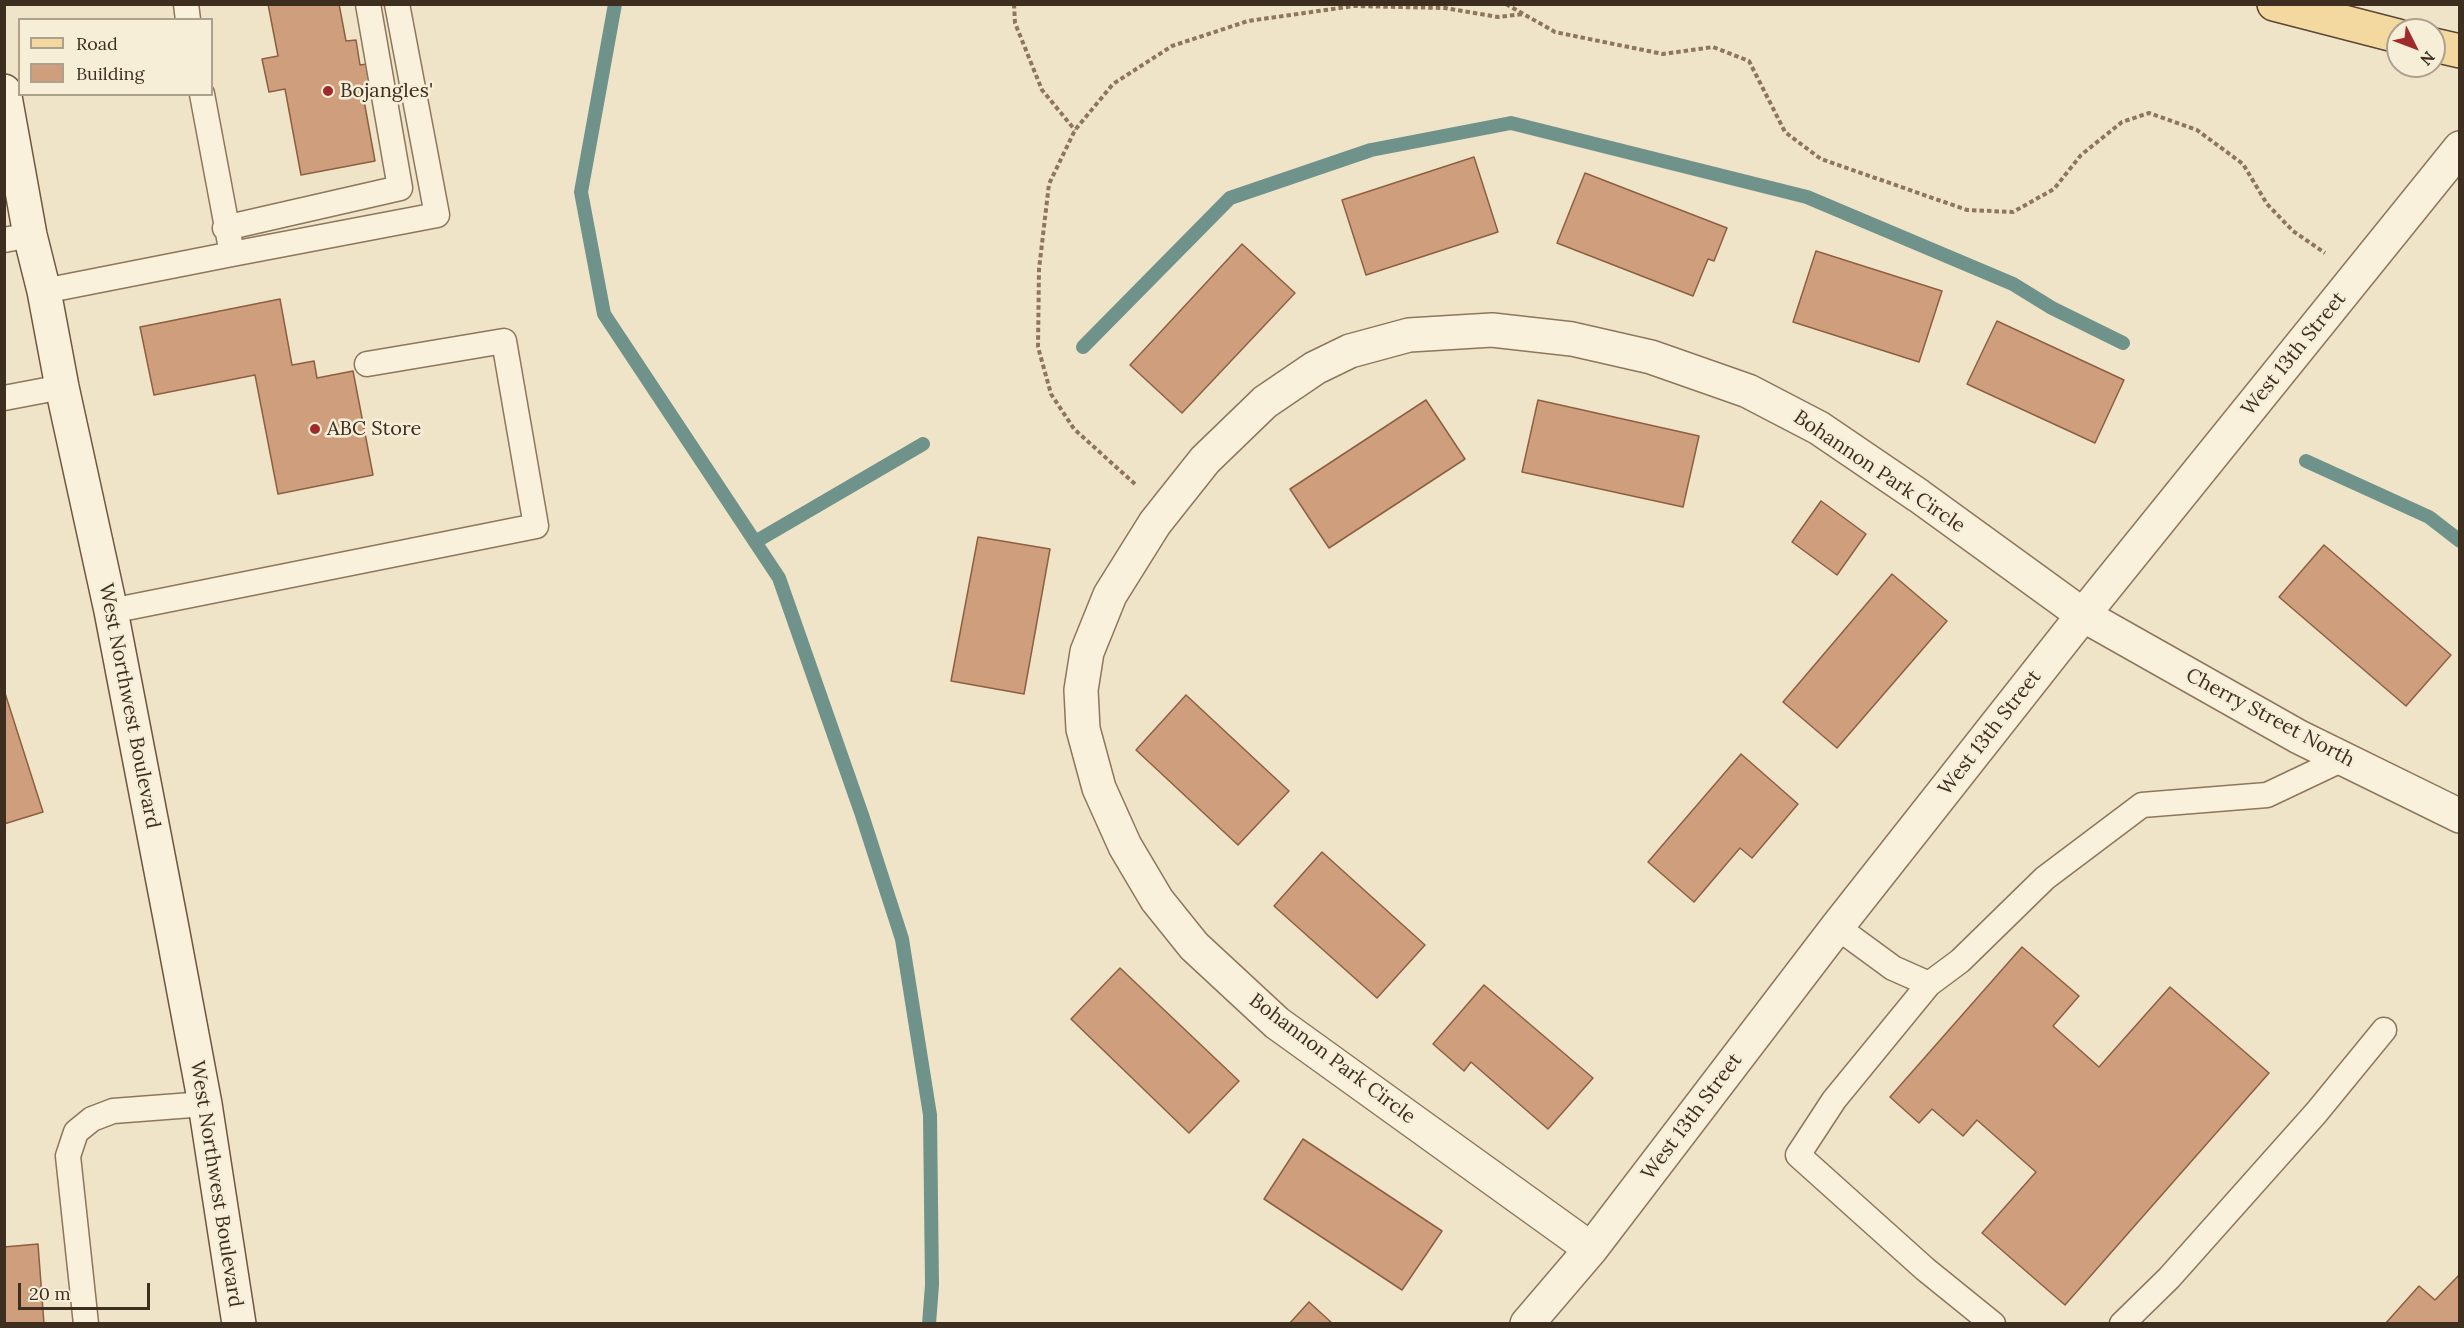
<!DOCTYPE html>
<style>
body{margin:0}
#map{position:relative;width:2464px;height:1328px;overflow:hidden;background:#f0e4c8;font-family:Lora,serif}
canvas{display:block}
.frame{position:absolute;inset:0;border:6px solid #3d2e20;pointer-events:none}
.legend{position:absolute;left:18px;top:18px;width:195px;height:78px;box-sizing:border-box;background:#f7eed8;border:2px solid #ada18e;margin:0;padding:8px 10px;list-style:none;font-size:18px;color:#3d2e20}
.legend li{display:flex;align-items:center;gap:12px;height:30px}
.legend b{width:30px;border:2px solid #ada18e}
.north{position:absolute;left:2386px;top:18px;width:60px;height:60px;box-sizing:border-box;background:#f7eed8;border:2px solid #ada18e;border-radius:50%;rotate:132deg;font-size:16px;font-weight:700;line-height:24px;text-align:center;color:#3d2e20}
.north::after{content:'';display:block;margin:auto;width:21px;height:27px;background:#9e2a2b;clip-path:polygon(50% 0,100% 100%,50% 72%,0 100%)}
.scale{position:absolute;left:18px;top:1283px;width:132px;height:27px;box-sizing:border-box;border:3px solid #3d2e20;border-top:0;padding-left:8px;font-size:18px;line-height:21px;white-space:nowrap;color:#3d2e20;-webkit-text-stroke:4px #f7eed8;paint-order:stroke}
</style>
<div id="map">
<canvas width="2464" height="1328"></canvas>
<div class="frame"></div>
<ul class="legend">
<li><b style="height:8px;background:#f3d9a0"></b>Road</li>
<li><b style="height:16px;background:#cf9f7d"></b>Building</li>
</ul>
<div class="north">N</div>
<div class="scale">20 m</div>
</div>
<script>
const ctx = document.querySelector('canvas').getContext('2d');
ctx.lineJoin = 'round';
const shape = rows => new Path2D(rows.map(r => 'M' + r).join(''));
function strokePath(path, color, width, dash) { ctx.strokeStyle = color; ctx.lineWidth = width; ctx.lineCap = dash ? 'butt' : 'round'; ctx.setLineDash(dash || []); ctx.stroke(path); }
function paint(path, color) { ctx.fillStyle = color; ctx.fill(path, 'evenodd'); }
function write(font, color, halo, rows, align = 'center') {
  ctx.font = font + ' Lora,serif'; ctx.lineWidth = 5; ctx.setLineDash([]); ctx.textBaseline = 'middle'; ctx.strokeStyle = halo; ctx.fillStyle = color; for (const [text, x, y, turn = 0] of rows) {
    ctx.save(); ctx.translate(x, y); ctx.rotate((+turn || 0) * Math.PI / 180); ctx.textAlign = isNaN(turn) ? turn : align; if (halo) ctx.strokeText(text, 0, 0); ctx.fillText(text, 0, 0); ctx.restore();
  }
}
const stream = shape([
 [615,4,581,192,604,314,779,578,862,815,902,939,930,1115,932,1285,929,1324],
 [1083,347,1230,198,1371,150,1511,123,1807,197,2013,284,2052,308,2123,343],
 [2306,461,2429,517,2460,541],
 [755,542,923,444]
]);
const building = shape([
 [268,4,339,4,346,41,356,40,360,65,367,64,372,94,363,95,375,161,301,175,285,89,269,92,262,59,278,56,268,4],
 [1474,157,1498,232,1366,275,1342,200,1474,157],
 [1585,173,1727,228,1714,261,1708,259,1693,296,1557,243,1585,173],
 [1242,244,1295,293,1182,413,1130,365,1242,244],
 [1816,251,1942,291,1919,362,1793,322,1816,251],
 [280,299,292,365,314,361,317,378,353,371,373,475,278,494,255,375,154,395,140,327,280,299],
 [1997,321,2124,380,2095,443,1967,384,1997,321],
 [1426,400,1465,459,1329,548,1290,489,1426,400],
 [1538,400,1699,436,1683,507,1522,472,1538,400],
 [1821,501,1866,534,1837,575,1792,542,1821,501],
 [978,537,1050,549,1024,694,951,681,978,537],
 [2324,545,2451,655,2406,706,2279,597,2324,545],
 [1892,574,1947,621,1837,748,1783,702,1892,574],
 [4,690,43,812,4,824,4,690],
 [1186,695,1289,791,1238,845,1136,750,1186,695],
 [1741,754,1798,804,1752,858,1740,848,1694,902,1648,862,1741,754],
 [1322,852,1425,945,1377,998,1274,906,1322,852],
 [2022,947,2079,996,2053,1026,2099,1067,2170,987,2269,1073,2065,1305,1982,1233,2036,1172,1977,1120,1963,1136,1932,1109,1919,1123,1890,1097,2022,947],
 [1120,968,1239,1081,1189,1133,1071,1019,1120,968],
 [1484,985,1593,1078,1548,1129,1471,1062,1464,1071,1433,1044,1484,985],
 [1303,1139,1442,1231,1402,1290,1264,1199,1303,1139],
 [38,1244,44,1324,4,1324,4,1247,38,1244],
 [2460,1274,2460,1324,2385,1324,2419,1286,2435,1300,2460,1274],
 [1309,1302,1333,1324,1289,1324,1309,1302]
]);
const path = shape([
 [1014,4,1015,23,1042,90,1075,130],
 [1506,4,1555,32,1663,54,1713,47,1749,61,1785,132,1821,159,1967,210,2013,212,2054,189,2081,155,2122,122,2149,113,2197,130,2243,164,2267,204,2293,231,2325,253],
 [1135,484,1074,429,1051,394,1038,347,1039,269,1049,184,1075,130,1113,84,1172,46,1248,21,1354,6,1445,8,1498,17,1523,14]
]);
const lane = shape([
 [186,4,188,20],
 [202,94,232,254,437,215,397,4],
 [225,228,400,188,368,4],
 [4,240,30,235],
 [44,291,232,254],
 [4,398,62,387],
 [111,611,536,526,504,341,367,364],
 [1837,927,1893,968,1929,984,1960,961,2045,878,2142,805,2267,795,2343,759],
 [1929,984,1834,1100,1798,1155,1925,1269,1993,1324],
 [86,1324,68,1156,76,1132,92,1119,113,1111,205,1104],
 [2122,1324,2169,1278,2316,1113,2384,1030]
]);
const street = shape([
 [1591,1249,1277,1023,1194,946,1157,900,1125,846,1099,788,1083,729,1081,690,1087,652,1110,595,1155,523,1205,460,1265,402,1315,368,1350,351,1409,335,1492,330,1572,339,1651,357,1748,391,1819,428,1919,496,2083,615,2299,737,2460,816],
 [1527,1324,1591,1249,1837,927,2083,615,2460,148]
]);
const secondary = shape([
 [4,91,30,235,44,291,62,387,111,611,172,928,205,1104,239,1324]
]);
const primary = shape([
 [2274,4,2398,36],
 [2434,45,2460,51]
]);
const markers = [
 [328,91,6,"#9e2a2b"],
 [315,429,6,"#9e2a2b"]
];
const poiNames = [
 ["Bojangles'",340,91],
 ["ABC Store",327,429]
];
const streetNames = [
 ["West 13th Street",2294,354,-51],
 ["Bohannon Park Circle",1879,472,34],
 ["West Northwest Boulevard",129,706,79],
 ["Cherry Street North",2270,718,28],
 ["West 13th Street",1990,733,-52],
 ["Bohannon Park Circle",1332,1059,37],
 ["West 13th Street",1692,1117,-53],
 ["West Northwest Boulevard",216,1184,81]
];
strokePath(stream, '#6f938a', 14);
paint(building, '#cf9f7d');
strokePath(building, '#8d5f41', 1.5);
strokePath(lane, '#8d765c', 27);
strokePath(street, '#8d765c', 36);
strokePath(secondary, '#6f573f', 36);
strokePath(primary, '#5b4430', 36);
strokePath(path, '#8d765c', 4, [4.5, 3]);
strokePath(lane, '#faf1dc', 24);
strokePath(street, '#faf1dc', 33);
strokePath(secondary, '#faf1dc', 33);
strokePath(primary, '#f3d9a0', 33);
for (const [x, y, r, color] of markers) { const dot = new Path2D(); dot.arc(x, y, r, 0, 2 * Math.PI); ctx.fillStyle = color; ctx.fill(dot); strokePath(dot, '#f7eed8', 2); }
write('20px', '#3d2e20', '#f7eed8', poiNames, 'left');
write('20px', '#3d2e20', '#f7eed8', streetNames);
</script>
